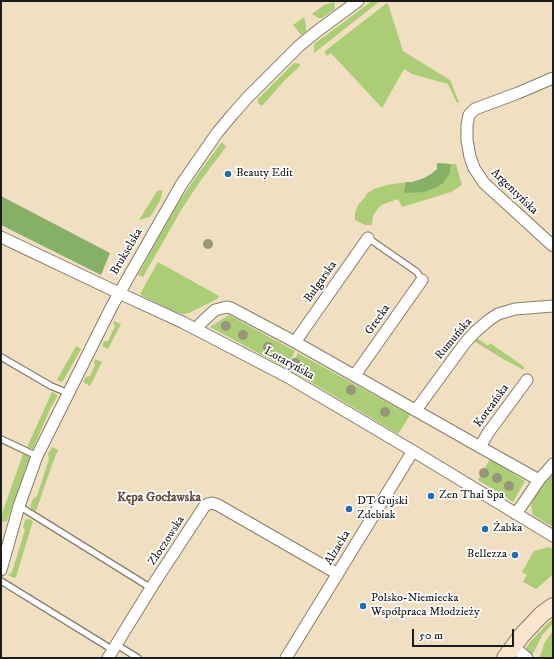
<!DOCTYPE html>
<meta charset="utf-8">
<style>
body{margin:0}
#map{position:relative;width:554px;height:659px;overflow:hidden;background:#f1dfc1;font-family:"IM FELL DW Pica",serif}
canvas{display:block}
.frame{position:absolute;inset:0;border:2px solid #1c1c1c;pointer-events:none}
.scale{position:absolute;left:412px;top:629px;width:102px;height:18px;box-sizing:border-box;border:2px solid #1c1c1c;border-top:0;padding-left:5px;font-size:12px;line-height:14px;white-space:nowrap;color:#1c1c1c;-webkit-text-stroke:3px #fff;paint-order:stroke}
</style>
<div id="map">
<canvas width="554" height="659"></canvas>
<div class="frame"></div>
<div class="scale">50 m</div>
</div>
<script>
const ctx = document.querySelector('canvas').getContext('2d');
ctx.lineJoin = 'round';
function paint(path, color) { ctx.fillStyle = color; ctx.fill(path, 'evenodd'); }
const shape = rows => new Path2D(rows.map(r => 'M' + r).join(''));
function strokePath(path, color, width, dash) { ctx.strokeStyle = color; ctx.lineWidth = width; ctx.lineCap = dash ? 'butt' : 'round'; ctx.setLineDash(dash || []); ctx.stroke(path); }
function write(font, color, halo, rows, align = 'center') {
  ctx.font = font + ' "IM FELL DW Pica",serif'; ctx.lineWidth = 3.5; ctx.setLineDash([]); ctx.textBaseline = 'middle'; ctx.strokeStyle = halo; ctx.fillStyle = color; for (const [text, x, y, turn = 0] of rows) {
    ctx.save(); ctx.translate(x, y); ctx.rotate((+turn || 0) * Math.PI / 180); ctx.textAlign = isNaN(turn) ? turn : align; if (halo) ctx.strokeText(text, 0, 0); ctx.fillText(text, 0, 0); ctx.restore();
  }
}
const green = shape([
 [372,1,380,1,314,53,314,47,315,43,317,42],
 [334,2,335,9,322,18,318,18,312,14,324,5],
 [387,3,388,4,403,51,450,80,459,102,457,103,448,84,412,74,404,69,382,108,331,53,327,56,325,53,325,51],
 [304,17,306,25,306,31,301,35,293,25],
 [294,63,300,64,300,66,284,81,262,106,259,104,258,102,258,99],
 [221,143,223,143,226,147,201,180,183,207,143,277,138,275,162,231,180,200,198,174],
 [451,164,456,164,462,185,451,192,402,207,398,199,381,205,376,211,373,216,372,225,365,225,355,220,355,213,358,205,366,196,366,194,374,189,387,185,406,182,405,187,410,192,424,192,450,173],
 [162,190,162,194,160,201,150,217,139,220,157,191],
 [158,262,219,296,217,299,189,313,184,314,178,313,144,297,140,294],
 [229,315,295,351,286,368,210,327],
 [114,321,121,324,108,349,102,346,104,341,108,341,115,326,113,322],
 [477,338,488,346,490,343,523,366,524,367,524,370,503,359,474,341],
 [76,346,81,349,63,381,61,382,57,380],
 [298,353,410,415,398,434,289,369],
 [95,359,102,362,90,386,83,382,86,377,90,376,95,365,94,362],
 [52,392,57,395,57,397,50,409,33,449,27,447],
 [52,447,58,450,53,462,36,511,32,509,30,506,33,499,37,496,49,459,48,454],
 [23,454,30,457,7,521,4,522,1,521,1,518,5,505],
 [490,459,525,481,513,502,478,480],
 [553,474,553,527,533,515,531,505,534,498,545,482],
 [28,519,33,521,16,577,14,578,8,575,12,572,25,530,23,527,25,520],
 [550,547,553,550,553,574,541,585,536,589,523,582,527,575,522,572,534,551],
 [553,619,553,624,543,634,532,655,527,652,526,648,531,641,547,624],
 [553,631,553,655,550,658,538,658,541,654,544,644,547,639]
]);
const forest = shape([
 [437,163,451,164,450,173,443,183,437,187,424,192,406,193,404,191,406,182,412,182,424,178,431,174,437,169],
 [1,196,110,253,101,275,1,225]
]);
const lane = shape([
 [368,238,417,272,422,280],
 [1,357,51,386,68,393],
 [1,439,37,456],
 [19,506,151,588],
 [1,581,113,650],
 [117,645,138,658]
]);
const street = shape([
 [553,78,518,93,475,109,469,115,467,125,467,140,470,157,474,168,484,183,553,246],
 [1,237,119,293,182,322,286,376,413,451,553,536],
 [196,329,202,322,215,310,227,307,231,308,295,342,480,447,539,480],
 [295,342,368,238],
 [355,375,422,280],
 [416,410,465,343,475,332,489,320,498,314,515,309,553,306],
 [480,447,488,433,527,380],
 [516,514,539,480,553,464],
 [1,570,19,506,37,456,112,306,181,185,217,133,232,115,247,98,299,46,316,32,358,1],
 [514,647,527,658],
 [108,658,151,588,204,507,208,504,212,503,218,505,338,574],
 [286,658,413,451]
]);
const secondary = shape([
 [505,658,522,635,542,614,553,606]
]);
const trees = [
 [208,244],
 [226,326],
 [243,335],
 [268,347],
 [295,363],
 [351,390],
 [385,412],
 [484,473],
 [497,478],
 [509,486]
];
const markers = [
 [228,174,4,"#1f6fb2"],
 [431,496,4,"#1f6fb2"],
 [349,509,4,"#1f6fb2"],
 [485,529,4,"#1f6fb2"],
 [515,555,4,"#1f6fb2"],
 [363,606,4,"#1f6fb2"]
];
const poiNames = [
 ["Beauty Edit",236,174],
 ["Zen Thai Spa",439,496],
 ["DT Gujski",357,502],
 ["Zdebiak",357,516],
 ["Żabka",493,529],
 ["Bellezza",507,555,"right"],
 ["Polsko-Niemiecka",371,599],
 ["Współpraca Młodzieży",371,613]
];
const streetNames = [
 ["Argentyńska",514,192,44],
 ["Brukselska",127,252,-60],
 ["Bułgarska",321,282,-55],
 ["Grecka",378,320,-55],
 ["Rumuńska",454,339,-50],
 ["Lotaryńska",289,364,29],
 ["Koreańska",492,406,-54],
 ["Złoczowska",167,541,-57],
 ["Alzacka",338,548,-59]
];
const neighbourhoodNames = [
 ["Kępa Gocławska",159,498]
];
paint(green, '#aacd76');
paint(forest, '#87b067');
strokePath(lane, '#867e6e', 8);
strokePath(street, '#867e6e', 13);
strokePath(secondary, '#867e6e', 18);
strokePath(lane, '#fff', 5.5);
strokePath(street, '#fff', 11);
strokePath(secondary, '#fbe5cf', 16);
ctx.fillStyle = '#979678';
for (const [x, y] of trees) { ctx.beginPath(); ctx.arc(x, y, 5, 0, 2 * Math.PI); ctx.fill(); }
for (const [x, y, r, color] of markers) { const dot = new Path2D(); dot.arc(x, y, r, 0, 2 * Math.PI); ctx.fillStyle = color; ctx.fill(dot); strokePath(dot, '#fff', 1.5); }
write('12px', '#1c1c1c', '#fff', poiNames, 'left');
write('12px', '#1c1c1c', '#fff', streetNames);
write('bold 13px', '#644a3f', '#fff', neighbourhoodNames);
</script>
